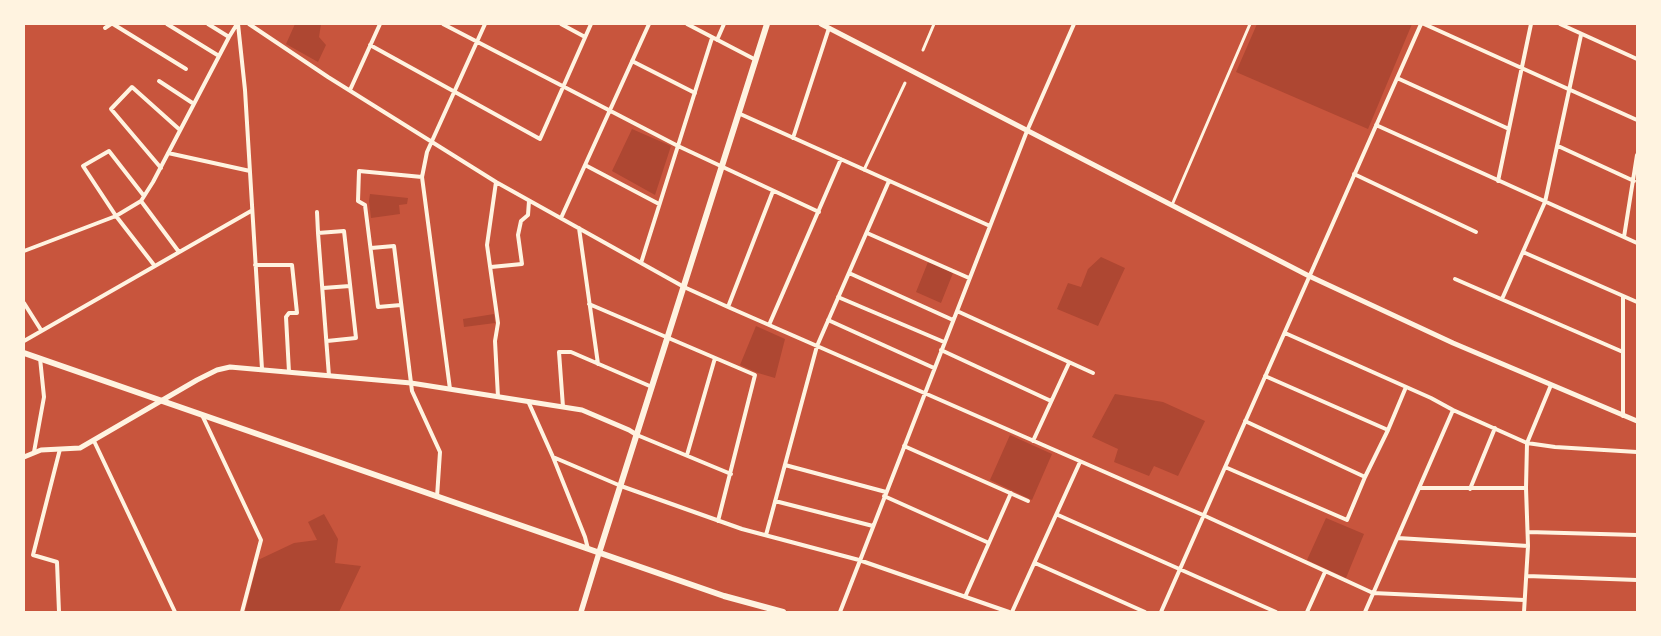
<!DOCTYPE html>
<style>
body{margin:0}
#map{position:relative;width:1661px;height:636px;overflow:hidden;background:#c8553d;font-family:Karla,sans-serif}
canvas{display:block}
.frame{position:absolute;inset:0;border:25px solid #fff3e0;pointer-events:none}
</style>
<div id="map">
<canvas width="1661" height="636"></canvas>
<div class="frame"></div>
</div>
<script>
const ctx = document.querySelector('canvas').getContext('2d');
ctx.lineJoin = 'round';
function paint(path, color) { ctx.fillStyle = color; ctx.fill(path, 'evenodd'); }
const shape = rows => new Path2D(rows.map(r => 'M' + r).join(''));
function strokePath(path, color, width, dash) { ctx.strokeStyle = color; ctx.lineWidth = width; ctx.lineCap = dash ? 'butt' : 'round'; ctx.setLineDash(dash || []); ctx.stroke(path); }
const green = shape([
 [295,24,321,24,319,37,326,45,318,62,286,44],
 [1257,24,1412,24,1368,129,1236,72],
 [632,129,671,146,655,195,612,171],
 [370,194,408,198,407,204,399,205,400,214,371,218,369,201],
 [1101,257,1125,268,1098,326,1057,309,1068,283,1081,287,1088,269],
 [928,262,953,273,941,303,916,292],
 [494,314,495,323,464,327,463,319],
 [756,326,785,339,775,378,758,373,740,365],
 [1115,394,1163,402,1205,421,1178,476,1154,466,1149,476,1114,462,1118,449,1092,437],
 [1010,435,1052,454,1032,500,990,480],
 [324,514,338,539,335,563,361,566,339,612,245,612,258,560,294,543,317,540,308,522],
 [1326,518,1364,534,1346,578,1307,560]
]);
const pedestrian = shape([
 [923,50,934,24],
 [864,170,905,83],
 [1172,205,1250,24]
]);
const minor = shape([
 [113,24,186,69],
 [167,24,219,56],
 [208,24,229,37],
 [238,24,245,90,262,369],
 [249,24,328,77,496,182,684,287,728,307,1203,515,1373,593,1524,600],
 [443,24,678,146,819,212],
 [561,24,585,37],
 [687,24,756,60],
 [1424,24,1637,120],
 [1560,24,1637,59],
 [105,28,111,24],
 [717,40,724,24],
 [370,45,540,139,591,24],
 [632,61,695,93],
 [1397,78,1509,129],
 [159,81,194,104],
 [350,90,380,24],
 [738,113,990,226],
 [1376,125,1637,243],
 [793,138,829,28],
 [1558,146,1634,181],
 [168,153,250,171],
 [585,165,659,204],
 [161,168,111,109,132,87,180,130],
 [1354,174,1476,232],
 [1498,181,1531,24],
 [496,182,487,245,498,323,495,341,498,397],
 [144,196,109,151,83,166,116,216,154,265],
 [141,201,179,252],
 [317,212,318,233],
 [561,218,649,24],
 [579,228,598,364],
 [867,233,969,278],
 [1624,237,1637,155],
 [371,248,394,246,412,391,440,452,437,497],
 [24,251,116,216,141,201,153,182,229,37,237,24],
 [1523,252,1637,302],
 [641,263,712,38],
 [255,265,292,265,297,313,289,313,286,317,289,372],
 [491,267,522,264,518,235,521,221,528,215,529,201],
 [849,273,953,320],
 [1455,279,1623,352],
 [323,288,350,286],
 [1623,296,1623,416],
 [838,297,944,342],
 [1502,299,1545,202,1581,35],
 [24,303,41,330],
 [589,304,755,375,718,521],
 [401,305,378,307,365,205,358,201,359,171,422,177],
 [728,307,773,191],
 [957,311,1093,373],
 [828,320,934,368],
 [769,325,841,159],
 [1285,333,1431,398,1453,410,1527,443,1555,447,1637,452],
 [24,341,251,211],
 [327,341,356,338,344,231,318,233,329,376],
 [941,350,1051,401],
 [1265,376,1388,430],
 [450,389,422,177,427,152,485,24],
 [528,401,553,457,585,537,588,549],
 [563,407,559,352,571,352,652,387],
 [202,415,261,540,242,612],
 [1245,421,1365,477],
 [637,435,731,474],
 [94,441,175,612],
 [1033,441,1069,363],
 [904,446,1028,501],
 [34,452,44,397,40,358],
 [687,455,715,358],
 [553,457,621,486,742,529,859,560,1009,612],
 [785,465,886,492],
 [1225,467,1347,520,1365,477,1388,430,1406,387],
 [1419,488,1526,488],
 [1470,489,1495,428],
 [884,496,989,543],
 [775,501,873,526],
 [1058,515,1276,612],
 [1528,532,1637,535],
 [766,535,817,346,889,181],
 [1398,538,1528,546],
 [1035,563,1145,612],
 [1527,576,1637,580],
 [965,597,1011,493],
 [59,612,57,562,33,555,60,449],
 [840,612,1027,131,1074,24],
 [1012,612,1080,462],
 [1161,612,1421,24],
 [1307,612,1325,572],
 [1365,612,1453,410],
 [1524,612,1528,546,1526,488,1527,443,1551,385]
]);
const tertiary = shape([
 [821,24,1309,276,1453,343,1637,421],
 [24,457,41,450,80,448,197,380,217,370,230,367,411,383,582,410,629,430,637,435]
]);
const secondary = shape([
 [581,612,599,553]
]);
const primary = shape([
 [24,353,724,596,783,612],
 [599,553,767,24]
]);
paint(green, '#ae4732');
strokePath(pedestrian, '#fff3e0', 3);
strokePath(minor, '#fff3e0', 4);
strokePath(tertiary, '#fff3e0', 5);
strokePath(secondary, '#fff3e0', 5.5);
strokePath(primary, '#fff3e0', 6);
</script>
